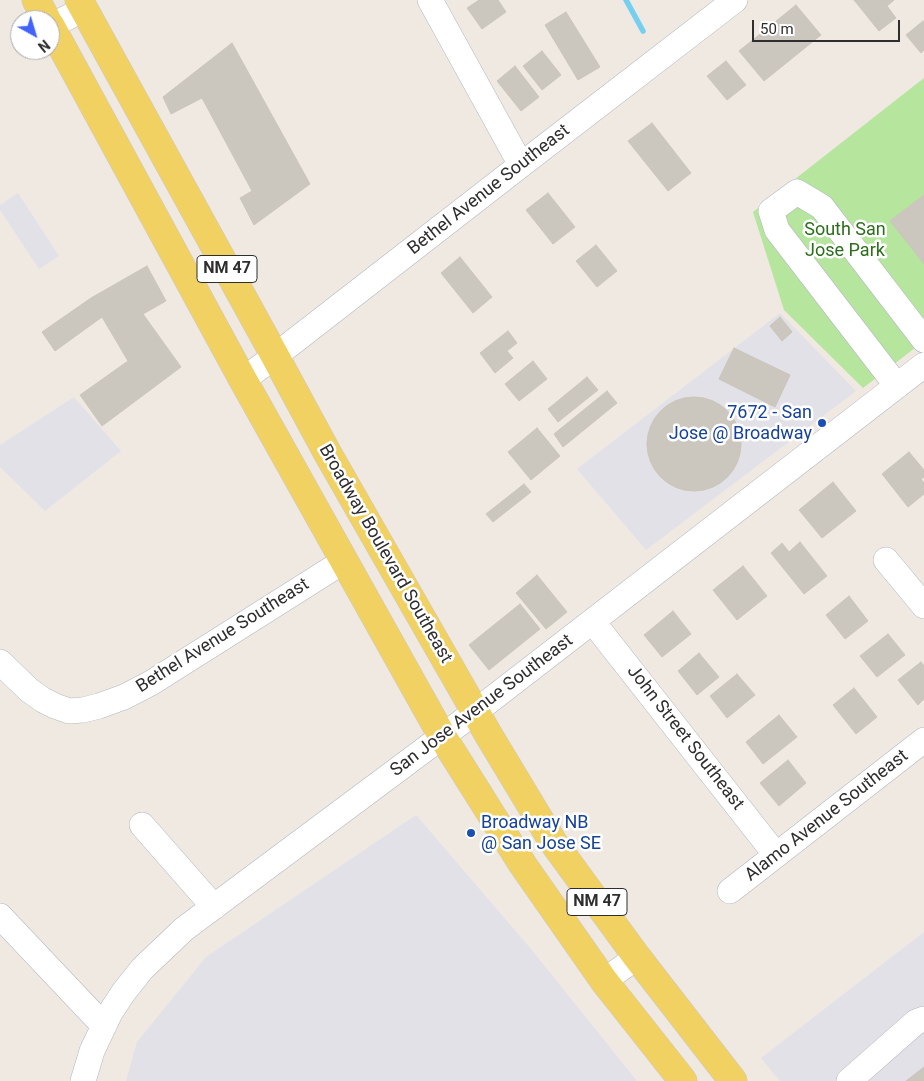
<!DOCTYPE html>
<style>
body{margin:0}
#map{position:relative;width:924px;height:1081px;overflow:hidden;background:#efe9e1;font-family:Roboto,sans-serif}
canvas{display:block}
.north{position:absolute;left:10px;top:10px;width:50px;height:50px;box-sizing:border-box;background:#fff;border:1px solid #ababab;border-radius:50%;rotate:141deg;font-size:14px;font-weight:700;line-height:20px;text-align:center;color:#2e2e2e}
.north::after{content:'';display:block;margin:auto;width:18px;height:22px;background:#4264fb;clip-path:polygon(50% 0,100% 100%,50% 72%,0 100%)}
.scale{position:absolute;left:752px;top:20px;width:148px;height:22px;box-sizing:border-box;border:2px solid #2e2e2e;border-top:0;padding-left:6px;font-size:15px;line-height:18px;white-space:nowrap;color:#2e2e2e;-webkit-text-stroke:4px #fff;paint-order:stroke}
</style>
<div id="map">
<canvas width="924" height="1081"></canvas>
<div class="north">N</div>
<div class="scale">50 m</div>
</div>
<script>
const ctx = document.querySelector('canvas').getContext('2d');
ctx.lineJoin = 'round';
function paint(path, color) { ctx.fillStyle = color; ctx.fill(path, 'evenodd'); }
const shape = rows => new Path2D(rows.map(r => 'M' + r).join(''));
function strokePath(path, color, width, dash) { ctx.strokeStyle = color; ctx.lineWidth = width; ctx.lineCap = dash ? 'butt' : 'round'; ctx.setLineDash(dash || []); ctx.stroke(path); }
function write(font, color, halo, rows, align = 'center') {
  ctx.font = font + ' Roboto,sans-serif'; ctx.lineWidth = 5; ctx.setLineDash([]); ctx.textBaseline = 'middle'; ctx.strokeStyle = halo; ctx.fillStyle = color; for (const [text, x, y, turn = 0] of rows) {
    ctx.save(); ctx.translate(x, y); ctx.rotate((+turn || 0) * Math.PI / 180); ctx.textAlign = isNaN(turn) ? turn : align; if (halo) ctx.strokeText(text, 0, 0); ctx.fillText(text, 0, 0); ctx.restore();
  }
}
const industrial = shape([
 [18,193,59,256,39,269,0,210,0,205],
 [780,313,856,391,646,550,577,469],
 [74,397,121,451,45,511,0,467,0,445],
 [416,815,531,949,637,1081,126,1081,137,1042,206,957],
 [924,932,924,1081,780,1081,761,1058]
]);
const green = shape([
 [924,78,924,341,863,388,784,310,753,212]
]);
const stream = shape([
 [626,0,643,31]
]);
const building = shape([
 [479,0,498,0,506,12,482,29,467,8,479,0],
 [854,0,894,0,887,6,896,18,879,31,854,0],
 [796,5,821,35,764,81,739,51,796,5],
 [566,12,600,67,578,80,545,25,566,12],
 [923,21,924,23,924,50,921,53,906,35,923,21],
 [232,43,310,184,254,225,240,198,252,191,202,98,171,114,163,97,232,43],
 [542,51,561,75,542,90,523,66,542,51],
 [726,61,746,85,727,100,707,76,726,61],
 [515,66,539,97,521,111,497,81,515,66],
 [652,123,691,173,668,191,628,141,652,123],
 [548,193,575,227,553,244,526,210,548,193],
 [924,195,924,264,890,221,924,195],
 [596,245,617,271,597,287,576,261,596,245],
 [460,257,492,297,473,313,441,273,460,257],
 [147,266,166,301,143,314,181,367,102,426,80,395,128,361,102,317,55,351,42,332,91,298,147,266],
 [780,317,792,332,782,341,770,326,780,317],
 [508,331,517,343,507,351,513,358,495,373,480,353,508,331],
 [734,348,790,375,775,407,719,379,734,348],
 [533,361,547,379,519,401,505,384,533,361],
 [587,377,598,390,558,422,548,409,587,377],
 [607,391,617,403,563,447,554,434,607,391],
 '647 444a47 47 0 1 1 94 0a47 47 0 1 1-94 0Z',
 [537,428,560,456,531,480,508,452,537,428],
 [909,452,924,470,924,477,921,479,924,483,924,494,908,507,882,474,909,452],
 [833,482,856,511,822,538,799,510,833,482],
 [524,484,531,492,493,522,486,514,524,484],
 [800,542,827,576,804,594,771,553,782,543,789,552,800,542],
 [743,566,767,596,737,620,713,590,743,566],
 [537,575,567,612,546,629,516,593,537,575],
 [849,596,868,621,845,639,826,615,849,596],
 [520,604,540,629,489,670,469,645,520,604],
 [673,611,691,634,662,657,644,635,673,611],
 [888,634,905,655,877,677,860,656,888,634],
 [699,653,719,677,697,695,678,671,699,653],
 [921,662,924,666,924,699,918,705,898,680,921,662],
 [737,674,755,695,727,718,710,696,737,674],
 [854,688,877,717,856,734,833,705,854,688],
 [779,715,797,737,763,764,746,742,779,715],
 [788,760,806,783,779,806,760,783,788,760],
 [924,1067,924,1081,906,1081,924,1067]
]);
const minor = shape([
 [430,0,521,165],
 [51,26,84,9],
 [243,380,275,356,521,165,735,0],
 [897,386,777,230,771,211,797,192,822,207,924,340],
 [886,560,924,606],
 [593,622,776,855],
 [0,662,29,690,43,700,55,706,69,711,83,710,99,706,124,697,151,683,344,561],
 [142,825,214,907],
 [730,891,924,740],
 [0,916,104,1026],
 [604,981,637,957],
 [83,1081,92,1051,110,1013,123,993,142,969,184,929,475,712,924,365],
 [849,1081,916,1022,924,1019]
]);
const major = shape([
 [36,0,47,20],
 [79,0,275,356,328,454,488,734,553,842,637,957,733,1081],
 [50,25,243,380,442,736,523,865,604,981,683,1081]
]);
const markers = [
 [822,423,5,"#1a4fb4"],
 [471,833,5,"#1a4fb4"]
];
const shields = [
 [227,269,60],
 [597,902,60]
];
const shieldNames = [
 ["NM 47",227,269],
 ["NM 47",597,902]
];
const streetNames = [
 ["Bethel Avenue Southeast",489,190,-38],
 ["Broadway Boulevard Southeast",385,554,60],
 ["Bethel Avenue Southeast",223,636,-32],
 ["San Jose Avenue Southeast",482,706,-37],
 ["John Street Southeast",685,738,52],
 ["Alamo Avenue Southeast",827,816,-38]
];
const parkNames = [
 ["South San",845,230],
 ["Jose Park",845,251]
];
const transitNames = [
 ["7672 - San",812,413],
 ["Jose @ Broadway",812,434],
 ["Broadway NB",481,823,"left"],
 ["@ San Jose SE",481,844,"left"]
];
paint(industrial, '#e3e1e8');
paint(green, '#b6e59e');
strokePath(stream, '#75cff0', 5.5);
paint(building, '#cbc7bf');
strokePath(building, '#cbc5ba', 1);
strokePath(minor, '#b4b7c1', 26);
strokePath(major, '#c9c9c9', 29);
strokePath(minor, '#fff', 25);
strokePath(major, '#f2d163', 28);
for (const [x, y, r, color] of markers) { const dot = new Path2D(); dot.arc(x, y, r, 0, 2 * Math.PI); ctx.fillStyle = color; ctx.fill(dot); strokePath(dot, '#fff', 2); }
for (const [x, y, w] of shields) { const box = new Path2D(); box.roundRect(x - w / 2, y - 13.5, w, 27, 4); ctx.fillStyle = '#fff'; ctx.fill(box); strokePath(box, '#2e2e2e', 1); }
write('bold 16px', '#2e2e2e', null, shieldNames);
write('18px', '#2e2e2e', '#fff', streetNames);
write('18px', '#2c6e1b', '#fff', parkNames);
write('18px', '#164399', '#fff', transitNames, 'right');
</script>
